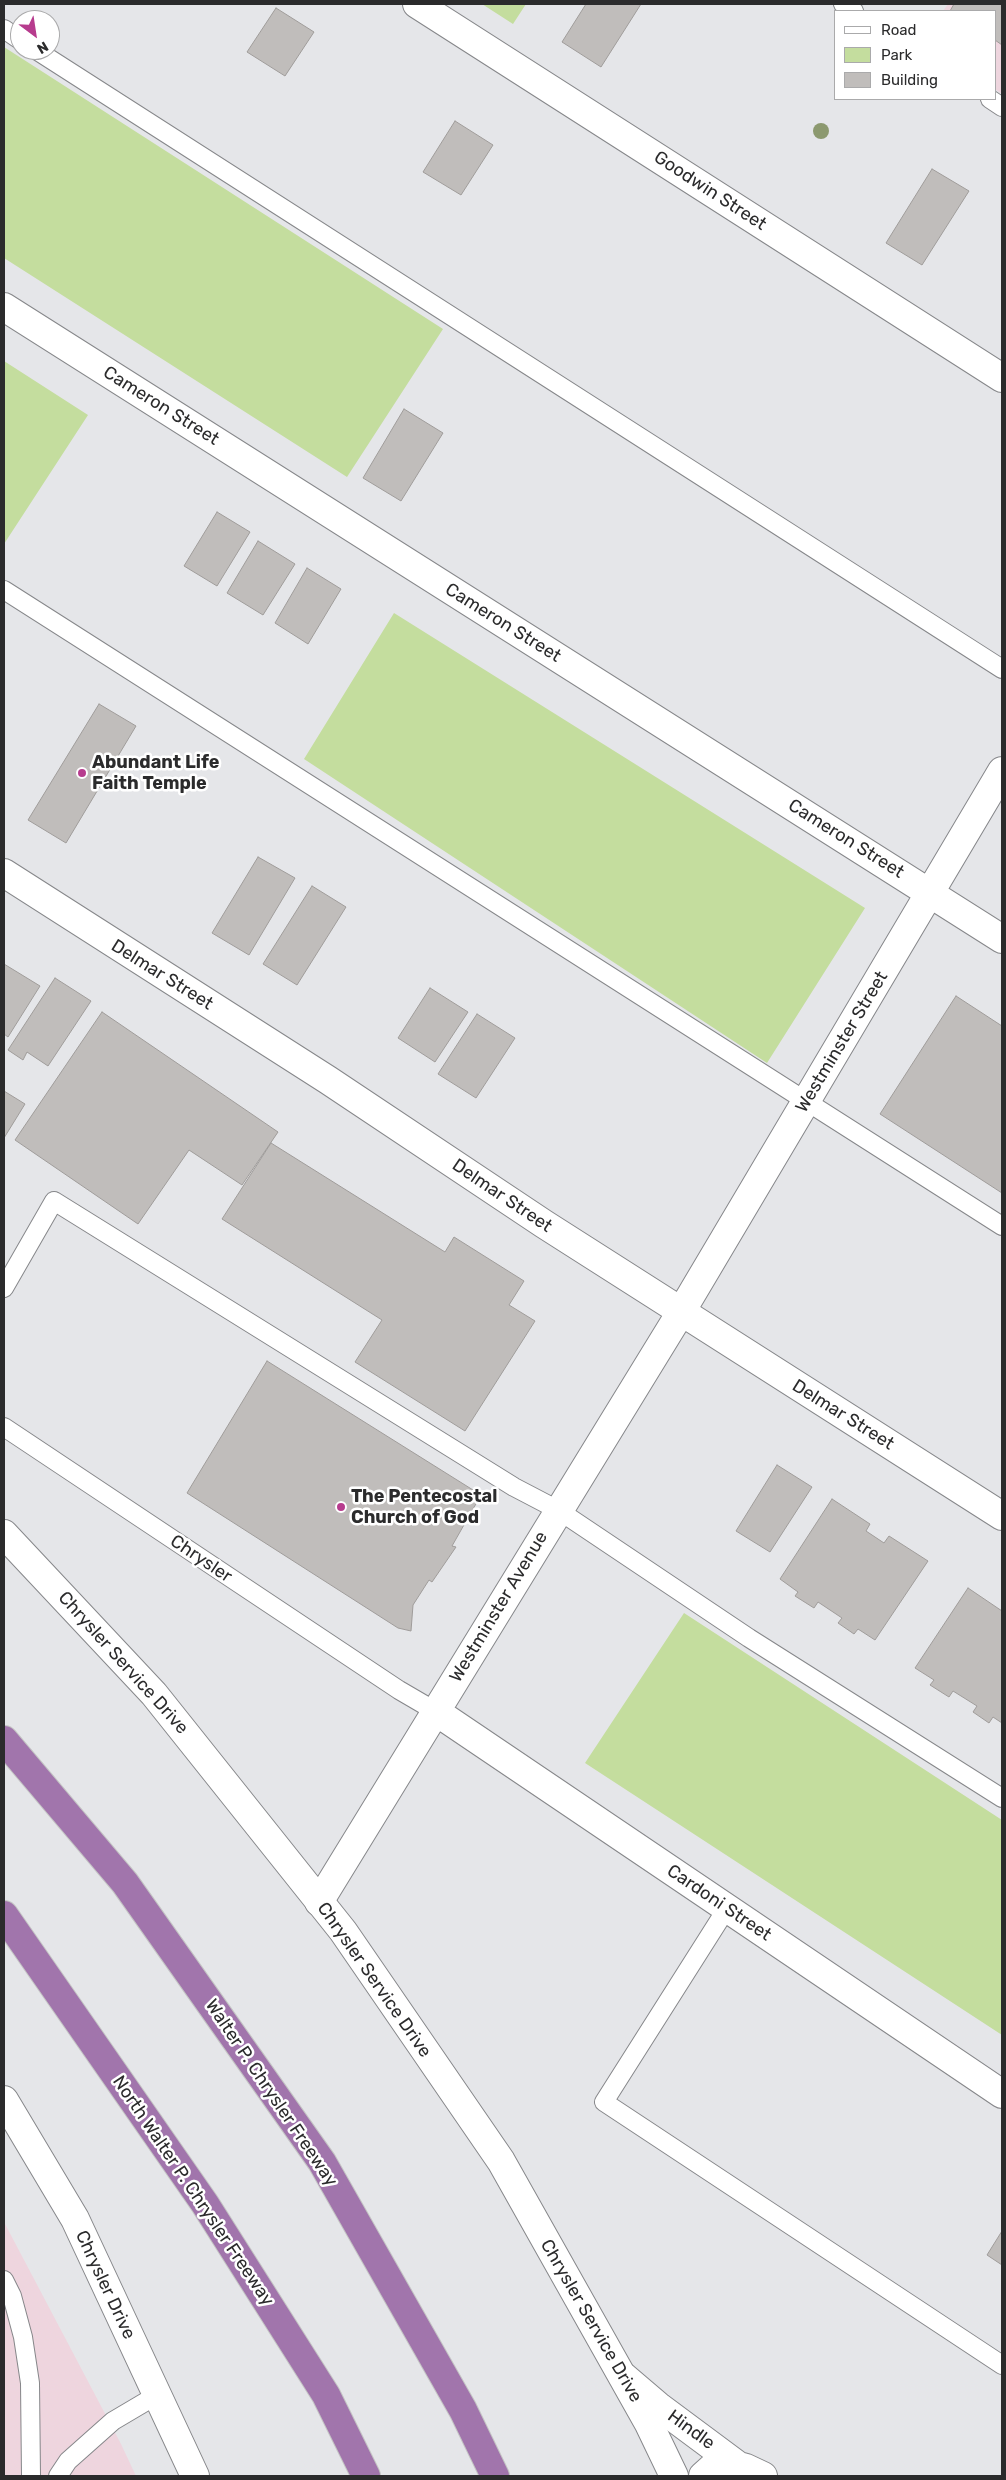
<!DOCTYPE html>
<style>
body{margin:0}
#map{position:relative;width:1006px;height:2480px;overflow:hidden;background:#e5e6e9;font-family:Rubik,sans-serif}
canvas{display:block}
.frame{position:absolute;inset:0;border:5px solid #2b2b2c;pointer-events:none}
.legend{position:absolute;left:834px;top:10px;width:162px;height:90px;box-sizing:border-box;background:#fff;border:1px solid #aaaaab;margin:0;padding:6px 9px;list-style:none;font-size:15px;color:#2b2b2c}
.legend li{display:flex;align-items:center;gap:10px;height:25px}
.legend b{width:25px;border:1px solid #aaaaab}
.north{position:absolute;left:10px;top:10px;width:50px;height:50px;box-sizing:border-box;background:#fff;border:1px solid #aaaaab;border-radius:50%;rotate:149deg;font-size:14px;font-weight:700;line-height:20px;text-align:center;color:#2b2b2c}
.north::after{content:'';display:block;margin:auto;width:18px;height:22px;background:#b73c8e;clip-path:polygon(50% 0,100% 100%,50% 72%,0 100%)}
</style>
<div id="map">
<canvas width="1006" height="2480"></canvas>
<div class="frame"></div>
<ul class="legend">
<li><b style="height:6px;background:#fff"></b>Road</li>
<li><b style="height:14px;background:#c4dd9e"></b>Park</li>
<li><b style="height:14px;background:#c0bdbb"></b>Building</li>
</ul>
<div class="north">N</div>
</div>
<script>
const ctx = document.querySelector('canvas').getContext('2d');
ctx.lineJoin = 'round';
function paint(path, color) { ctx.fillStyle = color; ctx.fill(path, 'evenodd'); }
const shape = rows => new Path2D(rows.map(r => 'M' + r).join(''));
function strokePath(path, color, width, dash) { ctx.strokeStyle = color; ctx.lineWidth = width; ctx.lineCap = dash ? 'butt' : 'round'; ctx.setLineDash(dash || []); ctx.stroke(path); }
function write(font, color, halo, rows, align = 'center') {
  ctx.font = font + ' Rubik,sans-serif'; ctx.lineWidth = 5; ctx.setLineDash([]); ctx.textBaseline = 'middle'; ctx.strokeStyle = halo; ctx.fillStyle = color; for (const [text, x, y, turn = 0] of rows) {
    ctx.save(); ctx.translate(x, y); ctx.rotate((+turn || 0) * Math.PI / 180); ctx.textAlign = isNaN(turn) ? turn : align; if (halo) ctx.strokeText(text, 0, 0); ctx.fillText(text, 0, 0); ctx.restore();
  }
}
const commercial = shape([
 [948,4,1002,4,1002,94,995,89,995,11,943,11],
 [4,2222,121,2444,136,2476,4,2476]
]);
const green = shape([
 [482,4,526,4,513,24],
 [4,47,443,329,347,477,4,258],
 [4,361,88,415,4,544],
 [394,613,865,908,767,1063,304,759],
 [684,1613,1002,1820,1002,2035,585,1763]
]);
const building = shape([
 [586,4,641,4,601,67,562,42,586,4],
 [954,4,1002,4,1002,45,995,40,995,11,950,11,954,4],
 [276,8,314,32,285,76,247,52,276,8],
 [455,121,493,145,461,195,423,172,455,121],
 [932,169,969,191,922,265,886,243,932,169],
 [404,409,443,433,401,501,363,478,404,409],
 [217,512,250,532,217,586,184,566,217,512],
 [258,541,295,564,263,615,227,593,258,541],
 [307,568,341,589,308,644,275,623,307,568],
 [99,704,136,726,66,843,28,820,99,704],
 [258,857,295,878,249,955,212,933,258,857],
 [312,886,346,907,297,985,263,964,312,886],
 [4,964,40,986,8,1037,4,1034,4,964],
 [55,978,91,1001,48,1066,27,1052,23,1060,8,1050,55,978],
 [430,988,468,1012,435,1062,398,1038,430,988],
 [956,996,1002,1026,1002,1193,880,1114,956,996],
 [102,1012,278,1132,242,1185,189,1150,138,1224,15,1140,102,1012],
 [477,1014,515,1038,476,1098,438,1074,477,1014],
 [4,1091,25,1104,4,1138,4,1091],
 [271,1143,445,1252,454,1237,524,1281,509,1305,535,1321,465,1431,355,1362,382,1320,222,1219,271,1143],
 [267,1361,481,1495,452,1546,456,1547,432,1582,429,1580,413,1605,411,1631,398,1628,187,1493,267,1361],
 [777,1465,812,1487,770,1552,736,1531,777,1465],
 [832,1499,870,1524,866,1531,884,1543,889,1536,928,1561,875,1640,858,1629,854,1634,838,1623,842,1618,818,1602,814,1608,795,1596,798,1592,780,1579,832,1499],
 [968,1588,1002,1611,1002,1723,993,1717,989,1723,973,1712,977,1706,953,1691,949,1697,930,1685,934,1680,915,1668,968,1588],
 [1002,2231,1002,2265,987,2255,1002,2231]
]);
const lane = shape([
 [843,4,854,11],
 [4,29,20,40],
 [36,50,1002,669],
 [990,99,1002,107],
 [4,590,1002,1226],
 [4,1288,54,1201,514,1487,558,1510,749,1638,1002,1798],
 [4,1427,399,1690,435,1711],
 [727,1908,604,2102,1002,2365],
 [4,2280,12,2296,23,2337,30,2383,31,2476],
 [58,2476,68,2461,113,2421,157,2395]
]);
const street = shape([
 [417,4,1002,378],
 [4,307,1002,939],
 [4,873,328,1080,544,1224,1002,1516],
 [435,1711,1002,2094],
 [319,1902,681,1312,1002,771],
 [624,2377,658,2406,736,2464],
 [703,2476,713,2467,728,2463,746,2468,763,2476]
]);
const secondary = shape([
 [4,1534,154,1694,343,1931,501,2161,649,2424,674,2476],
 [4,2100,75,2219,195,2476]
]);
const highway = shape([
 [4,1740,125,1883,322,2162,463,2410,495,2476],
 [4,1915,205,2204,326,2395,366,2476]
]);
const trees = [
 [821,131]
];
const markers = [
 [82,773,5,"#b73c8e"],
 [341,1507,5,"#b73c8e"]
];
const streetNames = [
 ["Goodwin Street",710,191,33],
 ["Cameron Street",161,406,32],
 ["Cameron Street",503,623,32],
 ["Cameron Street",846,839,32],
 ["Delmar Street",162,975,32],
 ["Westminster Street",842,1042,-59],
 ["Delmar Street",502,1196,34],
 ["Delmar Street",843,1415,32],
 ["Chrysler",201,1559,34],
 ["Westminster Avenue",499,1607,-59],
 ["Chrysler Service Drive",123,1663,48],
 ["Cardoni Street",719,1903,34],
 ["Chrysler Service Drive",374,1980,55],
 ["Walter P. Chrysler Freeway",271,2093,56],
 ["North Walter P. Chrysler Freeway",193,2191,56],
 ["Chrysler Drive",105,2285,65],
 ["Chrysler Service Drive",591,2321,60],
 ["Hindle",691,2430,36]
];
const poiNames = [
 ["Abundant Life",92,763],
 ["Faith Temple",92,784],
 ["The Pentecostal",351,1497],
 ["Church of God",351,1518]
];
paint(commercial, '#eed5de');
paint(green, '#c4dd9e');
paint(building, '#c0bdbb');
strokePath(building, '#9f9c9a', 1);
strokePath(lane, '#86878a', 20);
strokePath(street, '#86878a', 30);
strokePath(secondary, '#86878a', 30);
strokePath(highway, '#c4c4c4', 30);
strokePath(lane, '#fff', 18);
strokePath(street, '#fff', 28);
strokePath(secondary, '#fff', 28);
strokePath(highway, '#a175ac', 28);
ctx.fillStyle = '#8c996f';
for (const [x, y] of trees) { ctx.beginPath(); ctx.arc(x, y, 8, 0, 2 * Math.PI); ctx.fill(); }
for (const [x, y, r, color] of markers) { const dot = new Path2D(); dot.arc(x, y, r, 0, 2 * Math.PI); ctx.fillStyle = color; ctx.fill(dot); strokePath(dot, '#fff', 2); }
write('18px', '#2b2b2c', '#fff', streetNames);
write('bold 18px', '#2b2b2c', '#fff', poiNames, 'left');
</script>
